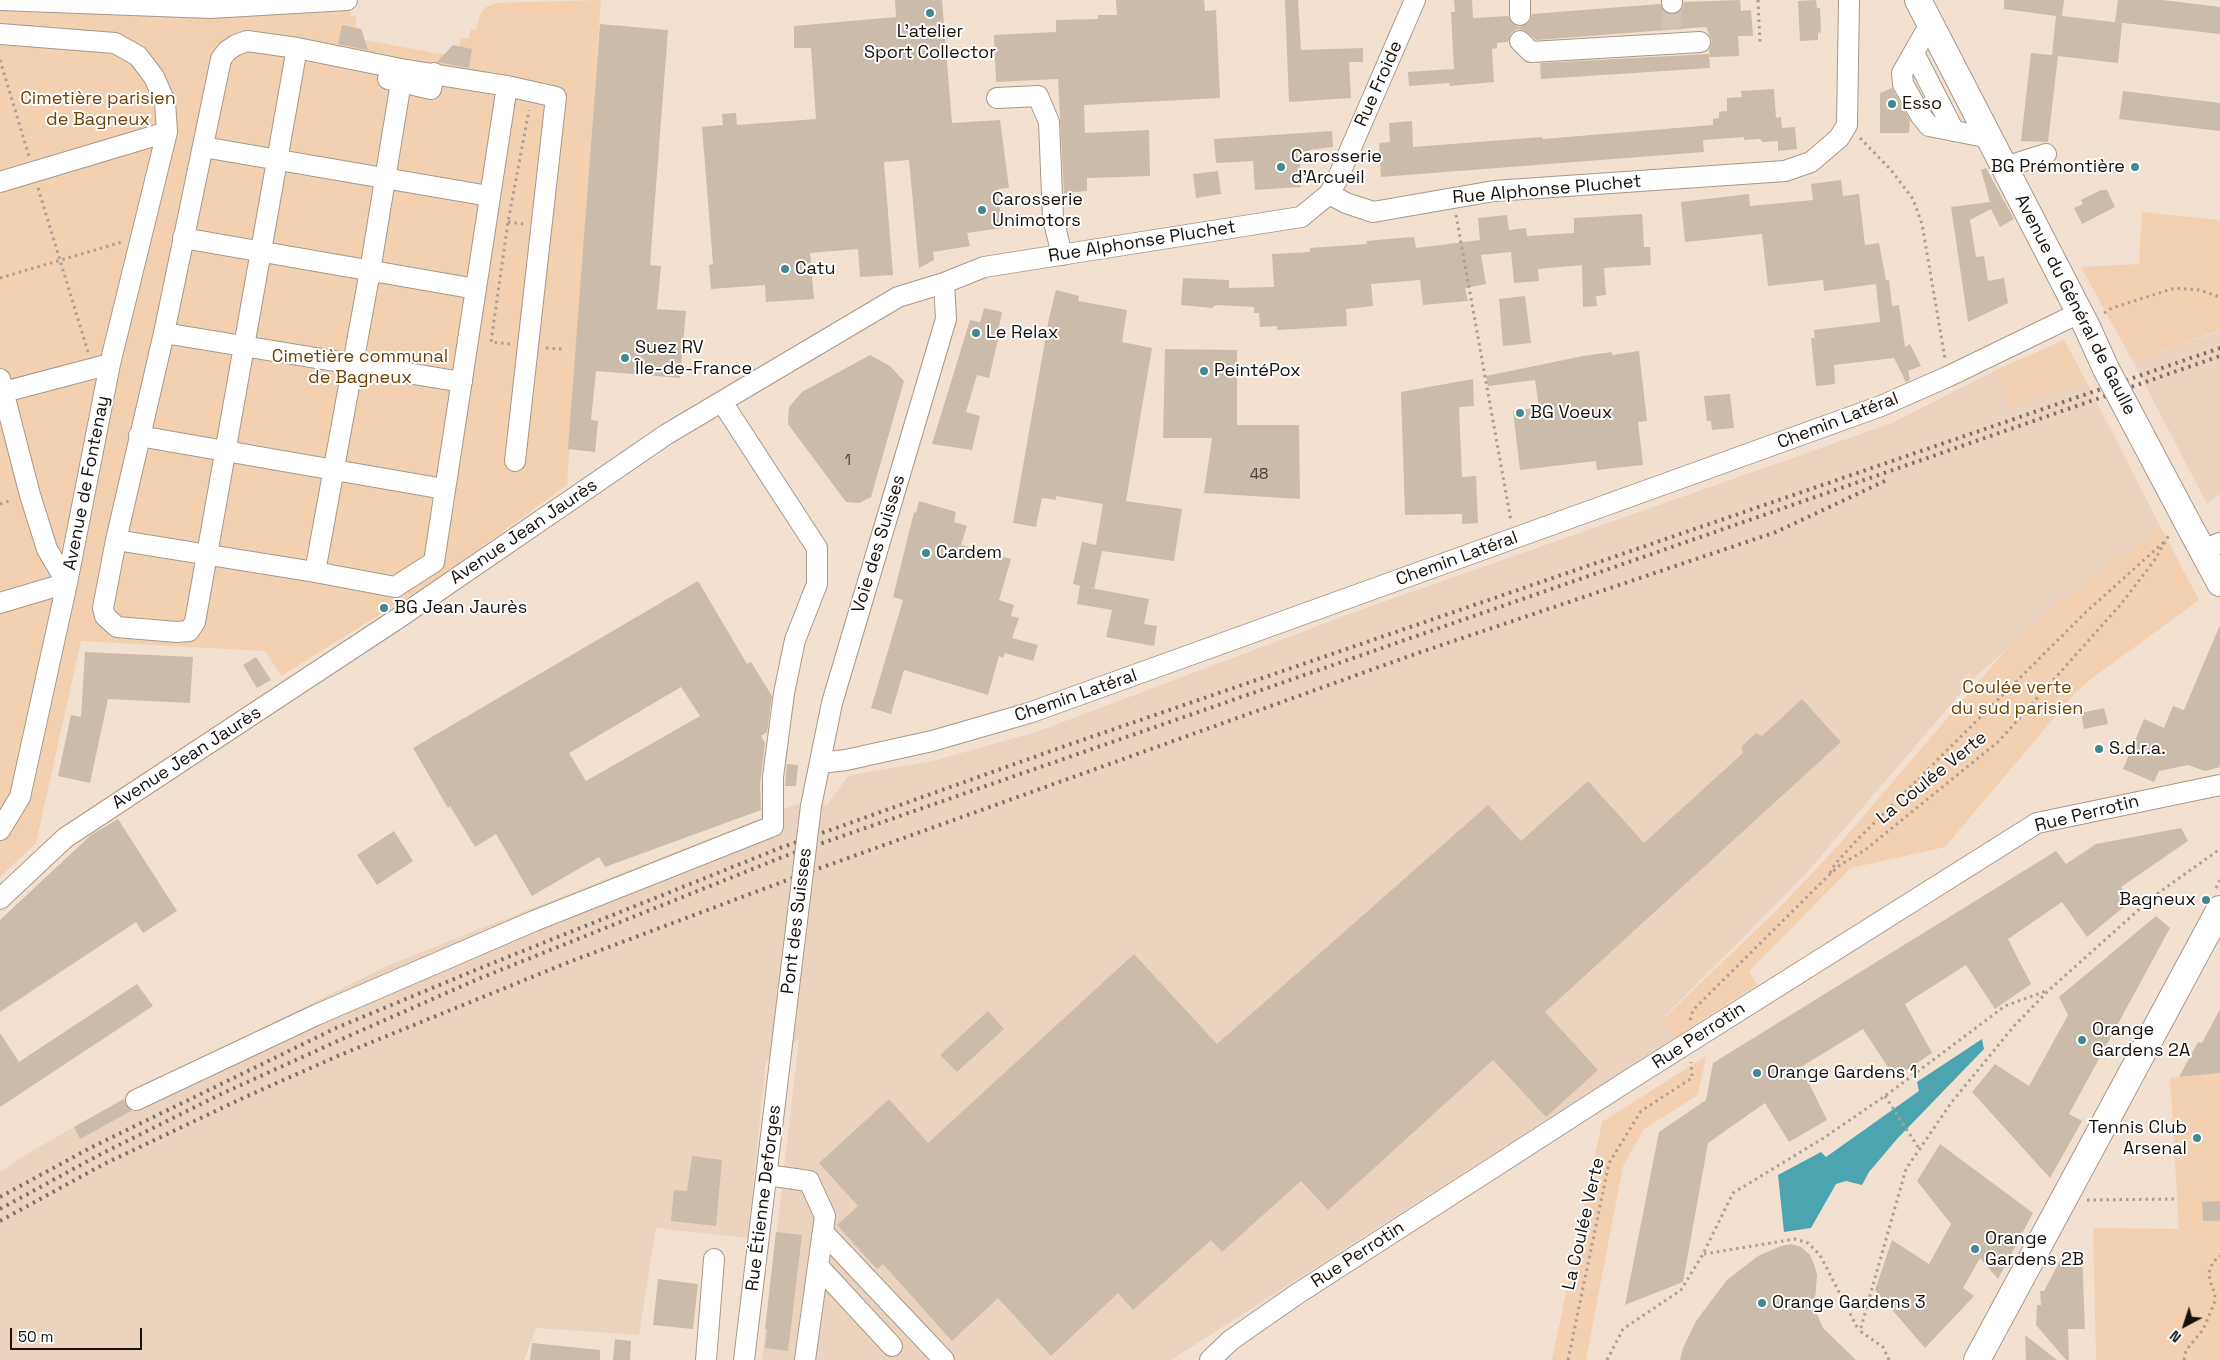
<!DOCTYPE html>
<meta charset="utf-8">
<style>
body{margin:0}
#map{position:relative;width:2220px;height:1360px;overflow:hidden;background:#f2e1d1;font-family:"Space Grotesk",sans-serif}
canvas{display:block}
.north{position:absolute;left:2160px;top:1300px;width:50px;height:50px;-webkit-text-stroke:4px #fff;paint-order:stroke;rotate:220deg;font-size:14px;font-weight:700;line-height:20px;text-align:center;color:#17110c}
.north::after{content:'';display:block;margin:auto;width:18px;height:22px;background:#17110c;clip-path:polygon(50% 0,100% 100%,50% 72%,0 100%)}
.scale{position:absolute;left:10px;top:1328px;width:132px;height:22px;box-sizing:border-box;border:2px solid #17110c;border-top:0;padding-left:6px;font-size:15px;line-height:18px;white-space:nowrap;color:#17110c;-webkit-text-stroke:4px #fff;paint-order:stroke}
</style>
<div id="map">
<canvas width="2220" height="1360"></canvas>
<div class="north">N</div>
<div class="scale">50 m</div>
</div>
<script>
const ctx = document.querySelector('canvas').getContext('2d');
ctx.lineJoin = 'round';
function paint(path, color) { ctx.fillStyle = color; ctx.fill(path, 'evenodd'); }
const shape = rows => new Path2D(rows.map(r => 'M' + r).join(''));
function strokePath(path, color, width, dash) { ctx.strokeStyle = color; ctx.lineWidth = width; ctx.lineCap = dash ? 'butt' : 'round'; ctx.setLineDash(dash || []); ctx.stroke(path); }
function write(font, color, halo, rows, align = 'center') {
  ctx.font = font + ' "Space Grotesk",sans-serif'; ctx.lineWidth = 4; ctx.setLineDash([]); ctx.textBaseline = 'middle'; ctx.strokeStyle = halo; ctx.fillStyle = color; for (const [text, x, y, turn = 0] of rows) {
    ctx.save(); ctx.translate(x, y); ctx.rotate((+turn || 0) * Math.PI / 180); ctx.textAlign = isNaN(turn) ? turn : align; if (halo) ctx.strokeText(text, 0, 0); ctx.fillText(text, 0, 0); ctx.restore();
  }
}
const built = shape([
 [2220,331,2220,494,2207,504,2130,356,2140,358],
 [1996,370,2009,407,2085,379,2161,528,2060,602,1972,680,1803,877,1662,1019,1674,1038,1171,1360,762,1360,799,1039,766,1061,748,1238,656,1228,639,1335,536,1328,524,1360,0,1360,0,1172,32,1151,147,1085,391,964,797,804,827,805,848,776,936,760,1036,732,1363,609,1892,423]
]);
const green = shape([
 [601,0,567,485,443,575,281,676,265,651,81,641,36,843,0,877,0,7,218,16,351,10,351,16,357,17,355,27,363,31,364,40,446,55,450,47,459,46,461,38,469,38,471,29,476,30,480,15,486,7,497,3],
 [2142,212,2220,220,2220,330,2140,358,2130,356,2081,267,2139,264],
 [2064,340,2085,379,2009,407,1996,370],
 [2161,528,2199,600,2091,679,2075,693,1945,847,1851,868,1749,971,1757,985,1674,1038,1662,1020,1780,907,1835,849,2005,651,2060,602],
 [1706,1056,1698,1095,1644,1129,1623,1166,1586,1360,1552,1360,1602,1122],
 [2220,1073,2220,1360,2096,1360,2093,1228,2179,1229,2170,1078]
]);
const water = shape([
 [1982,1039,1984,1049,1897,1139,1869,1172,1862,1185,1846,1181,1836,1184,1811,1228,1784,1232,1778,1175,1821,1152,1826,1157,1919,1091,1917,1082]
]);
const building = shape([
 [895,0,942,0,952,123,1000,120,1009,188,998,189,1002,228,967,233,970,246,933,252,934,260,919,268,909,160,884,162,893,275,860,277,858,249,810,253,814,299,766,302,765,285,711,289,709,265,713,264,702,127,723,125,722,114,736,113,737,125,816,119,811,48,794,48,794,26,896,17],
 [1116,0,1204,0,1205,11,1216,10,1220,98,1084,105,1085,133,1149,130,1150,176,1087,178,1087,191,1064,193,1058,79,996,82,994,35,1056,32,1056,20,1098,19,1098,15,1117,15],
 [1285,0,1298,0,1301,50,1363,48,1363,62,1349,62,1351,98,1289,102],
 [1454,0,1472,0,1473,18,1508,16,1514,25,1520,27,1525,25,1530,21,1532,14,1660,4,1666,13,1672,15,1682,9,1684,2,1740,0,1741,11,1751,10,1753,36,1738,36,1739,56,1710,57,1709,49,1712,41,1706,27,1536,40,1524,30,1517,29,1511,33,1508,42,1497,43,1497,48,1492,49,1494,82,1450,86,1449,83,1409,86,1408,72,1454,69,1451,12,1455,12],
 [1816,0,1817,8,1820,8,1821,32,1818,33,1818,40,1800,41,1798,1],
 [2004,0,2064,0,2062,16,2122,23,2118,63,2058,56,2048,142,2021,141,2031,53,2052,55,2056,16,2004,9],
 [2118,0,2162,0,2220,7,2220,34,2115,22],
 [600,24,668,30,650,265,661,266,657,309,686,311,680,378,596,371,591,420,598,421,595,452,568,449],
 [342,25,361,29,368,50,338,44],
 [453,45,472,49,469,68,437,62],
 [1709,54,1710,68,1541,79,1540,63],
 [1892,88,1910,120,1909,133,1880,133,1880,93],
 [1774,89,1776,118,1781,117,1782,128,1795,127,1797,149,1778,151,1778,141,1763,142,1760,139,1744,140,1744,137,1703,140,1704,152,1381,177,1379,143,1390,142,1389,123,1412,121,1413,147,1542,137,1543,139,1713,125,1713,119,1719,118,1719,112,1727,111,1727,98,1742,97,1741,91],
 [2123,91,2220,103,2220,131,2119,119],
 [1332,131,1333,147,1309,150,1309,162,1300,162,1301,187,1255,190,1253,161,1216,163,1214,139],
 [1986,168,2014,219,2000,227,1991,209,1970,220,1976,257,1984,256,1988,281,2004,278,2008,303,1968,322,1951,207,1990,202,1981,170],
 [1218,171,1221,194,1196,198,1193,174],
 [1841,180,1843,196,1859,194,1865,245,1879,243,1886,280,1889,280,1892,306,1899,305,1905,347,1910,344,1921,366,1908,371,1910,380,1906,382,1894,358,1834,365,1835,384,1816,386,1811,338,1815,338,1814,330,1880,322,1876,284,1824,291,1823,280,1768,286,1762,234,1685,242,1681,202,1749,194,1750,206,1813,200,1811,184],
 [2101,190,2107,190,2115,207,2082,224,2074,208,2083,204,2081,200],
 [1642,214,1644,247,1650,247,1651,265,1604,268,1606,295,1596,296,1597,306,1583,307,1582,265,1538,269,1539,281,1514,283,1511,252,1481,255,1486,284,1465,288,1468,301,1423,305,1420,280,1371,284,1373,306,1346,309,1347,326,1277,330,1277,326,1260,327,1259,313,1254,313,1254,307,1216,305,1212,308,1181,305,1183,278,1229,280,1229,288,1274,287,1272,254,1310,252,1310,248,1367,244,1366,241,1400,238,1414,237,1416,248,1480,240,1478,218,1507,215,1509,230,1526,228,1527,236,1574,233,1574,218],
 [1056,290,1079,296,1078,301,1127,310,1122,342,1152,348,1126,501,1182,509,1174,561,1102,551,1094,589,1073,584,1082,542,1096,545,1103,504,1056,496,1056,500,1042,498,1036,527,1013,523,1049,318],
 [1525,296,1531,343,1503,346,1499,299],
 [984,308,1002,312,999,327,1001,327,989,378,977,375,966,412,980,416,972,450,932,444,970,320,980,322],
 [1165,349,1237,350,1237,425,1299,425,1300,499,1204,493,1212,438,1163,438],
 [1639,351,1647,421,1638,422,1643,465,1597,470,1596,461,1520,470,1513,411,1539,407,1535,380,1488,386,1486,376,1583,356,1612,352,1612,355],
 [870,355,890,366,904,381,871,497,859,503,846,502,788,424,789,407,802,392],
 [1473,379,1474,406,1459,407,1462,477,1476,476,1478,523,1462,524,1462,514,1405,515,1401,392],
 [1730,394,1734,428,1712,430,1711,421,1707,421,1704,396],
 [919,501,956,512,954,522,967,526,961,545,1011,559,999,600,1014,605,1011,616,1019,618,1012,638,1038,645,1033,661,1005,653,1003,658,999,656,988,695,904,670,891,714,871,708,903,600,893,597,914,512,916,513],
 [698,581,747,664,751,662,772,696,767,732,761,736,765,743,760,784,761,810,605,867,599,857,532,896,496,834,475,847,450,806,448,808,413,748],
 [681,687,700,716,586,781,569,753],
 [1080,586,1149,599,1144,624,1157,626,1154,646,1106,637,1112,610,1077,604],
 [2220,625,2220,767,2205,771,2188,765,2159,771,2154,782,2123,769,2144,719,2164,728,2173,706,2184,710],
 [85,652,193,657,190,703,108,699,90,783,58,776,71,715,81,717],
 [256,657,271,680,257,688,243,665],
 [1802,699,1841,742,1545,1012,1598,1070,1546,1117,1493,1060,1328,1210,1301,1181,1222,1252,1211,1240,1133,1310,1118,1293,1051,1356,998,1298,952,1341,883,1264,877,1269,837,1225,858,1206,819,1163,889,1099,928,1143,1134,954,1217,1044,1488,805,1521,841,1588,781,1644,843,1743,753,1741,747,1756,733,1762,736],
 [2104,708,2108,724,2084,729,2081,713],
 [787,764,798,765,796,786,785,786],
 [118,819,177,911,143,933,136,922,0,1012,0,920,91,835],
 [2181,828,2188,841,2121,887,2130,902,2087,937,2062,902,2008,939,2031,984,1995,1009,1966,965,1905,1004,1932,1053,1895,1078,1863,1029,1801,1067,1827,1120,1789,1142,1765,1103,1708,1143,1683,1282,1625,1305,1659,1132,1706,1100,1713,1063,2056,851,2066,864,2096,844],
 [394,831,413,861,377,885,357,855],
 [2156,916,2170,928,2069,1114,2082,1121,2050,1178,1972,1092,1995,1064,2029,1086,2068,1015,2059,997],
 [137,984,153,1006,0,1107,0,1033,19,1062],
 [2220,1009,2220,1073,2179,1077,2198,1042,2202,1043],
 [988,1011,1004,1029,957,1072,940,1055],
 [124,1099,126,1105,131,1111,80,1139,74,1127],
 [1940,1144,2033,1213,1998,1279,1980,1258,1963,1288,1974,1296,1925,1348,1875,1290,1892,1240,1929,1264,1951,1224,1917,1181],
 [692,1156,722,1160,716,1226,671,1221,674,1190,687,1191],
 [2220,1201,2220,1221,2203,1221,2202,1202],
 [776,1232,802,1235,788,1351,765,1348,767,1330,765,1329],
 [1791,1244,1801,1247,1810,1255,1814,1264,1817,1275,1815,1301,1817,1314,1823,1328,1856,1360,1680,1360,1683,1348,1696,1321,1727,1280,1758,1256,1781,1246],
 [2063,1255,2082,1255,2085,1329,2068,1329,2069,1360,2066,1360,2036,1325,2037,1305,2041,1305,2040,1291,2044,1291],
 [658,1279,698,1284,693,1329,653,1325],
 [2025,1335,2057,1360,2026,1360],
 [615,1339,631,1341,630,1360,613,1360],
 [532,1343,600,1350,600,1360,530,1360]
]);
const minorTunnel = shape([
 [1671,29,1672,3]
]);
const path = shape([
 [1758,0,1760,43],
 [0,60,29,156],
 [1860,138,1891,170,1913,199,1922,224,1945,359],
 [38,188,88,352],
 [1456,215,1511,521],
 [508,222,524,224],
 [0,278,122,242],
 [2104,313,2112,308,2175,288,2199,290,2220,297],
 [510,344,491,342,508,222,529,110],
 [546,348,563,349],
 [0,504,12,500],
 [1830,873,1835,864,1856,841,2086,612,2164,542],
 [2216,888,2220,880],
 [1690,1020,1693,1010,1828,876,1840,865,1865,850,1999,741,2121,604,2154,561,2169,535],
 [1885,1096,1920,1150],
 [2087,1200,2177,1199],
 [1704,1254,1795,1239,1808,1243,1820,1255,1859,1331],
 [1568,1360,1609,1163,1641,1111,1692,1078,1691,1062],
 [1607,1360,1623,1329,1681,1290,1703,1254,1733,1193,1822,1139,1885,1096,2005,1006,2046,991],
 [1889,1360,1883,1347,1860,1331,1906,1169,1951,1103,2014,1026,2049,990,2154,896,2220,849],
 [2184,1360,2186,1350,2203,1330,2215,1301,2215,1294,2210,1281,2209,1272,2213,1262,2220,1256]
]);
const minor = shape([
 [0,0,210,8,347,0],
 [1520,0,1520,15],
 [1672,0,1672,3],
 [1930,24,1902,73,1903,84,1921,116,1929,126,1990,138],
 [0,34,115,43,138,56,154,77,165,102,167,132,110,364,67,583,20,797,0,830],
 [1520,41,1531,52,1700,42],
 [297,48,195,622,189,631,177,632,117,627,105,616,103,608,116,540,164,333,221,59,227,51,236,45,247,41,297,48,401,69,507,86,556,97,515,461],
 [1914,53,1954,131],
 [388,79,431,89,434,73],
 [997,98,1038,96,1049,122,1053,218,1062,255],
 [203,147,489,196],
 [2005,167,2046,154],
 [0,182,167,132],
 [1329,194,1346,203,1373,212,1494,191,1785,171,1811,162,1839,138,1847,125,1849,0],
 [183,238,476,289],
 [164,333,462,382],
 [0,379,30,495,47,549,67,583,0,603],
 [0,393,110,364],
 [139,436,444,489],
 [116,540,315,572,395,587,434,562,507,86],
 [2202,550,2220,543],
 [315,572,370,271,401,82,401,69],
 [820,763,846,760,932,741,1029,713,1881,406,1947,377,2079,313],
 [811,806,832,703,946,319,944,283],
 [0,899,65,838,397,619,667,434,898,297,944,283,984,267,1301,217,1329,194,1337,180,1415,0],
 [136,1100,316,1015,534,921,773,826,773,777,784,693,795,640,817,584,817,548,722,402],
 [767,1175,809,1181,825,1216,805,1360],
 [823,1232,944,1360],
 [818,1266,892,1346],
 [706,1360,714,1259],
 [744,1360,783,1036],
 [1210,1360,1231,1340,1297,1294,1629,1080,2037,823,2220,785]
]);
const major = shape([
 [1918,0,2087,327,2106,369],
 [2184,516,2220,583],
 [1977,1360,2220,909]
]);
const rail = shape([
 [0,1197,92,1147,336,1028,478,969,780,848,1065,746,2220,348],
 [0,1209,99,1155,219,1095,342,1039,478,979,785,856,2220,356],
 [0,1221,104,1164,245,1097,340,1055,569,962,798,876,1418,653,1776,532,1887,480]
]);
const minorBridge = shape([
 [783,1036,811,806]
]);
const majorBridge = shape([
 [2106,369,2184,516]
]);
const markers = [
 [930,13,5,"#418892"],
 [1892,104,5,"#418892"],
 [1281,167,5,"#418892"],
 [2135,167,5,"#418892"],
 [982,210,5,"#418892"],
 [785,269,5,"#418892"],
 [976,333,5,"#418892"],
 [625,358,5,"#418892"],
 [1204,371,5,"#418892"],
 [1520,413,5,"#418892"],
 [926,553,5,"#418892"],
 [384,608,5,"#418892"],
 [2099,749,5,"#418892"],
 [2206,900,5,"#418892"],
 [2082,1040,5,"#418892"],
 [1757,1073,5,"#418892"],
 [2197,1138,5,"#418892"],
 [1975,1249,5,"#418892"],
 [1762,1303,5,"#418892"]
];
const numberNames = [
 ["1",848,461],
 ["48",1259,475]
];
const poiNames = [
 ["L'atelier",930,32,"center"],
 ["Sport Collector",930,53,"center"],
 ["Esso",1902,104],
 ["Carosserie",1291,157],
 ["d'Arcueil",1291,178],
 ["BG Prémontière",2125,167,"right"],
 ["Carosserie",992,200],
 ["Unimotors",992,221],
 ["Catu",795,269],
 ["Le Relax",986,333],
 ["Suez RV",635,348],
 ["Île-de-France",635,369],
 ["PeintéPox",1214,371],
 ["BG Voeux",1530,413],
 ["Cardem",936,553],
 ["BG Jean Jaurès",394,608],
 ["S.d.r.a.",2109,749],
 ["Bagneux",2196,900,"right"],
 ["Orange",2092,1030],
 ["Gardens 2A",2092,1051],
 ["Orange Gardens 1",1767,1073],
 ["Tennis Club",2187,1128,"right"],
 ["Arsenal",2187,1149,"right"],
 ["Orange",1985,1239],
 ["Gardens 2B",1985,1260],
 ["Orange Gardens 3",1772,1303]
];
const streetNames = [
 ["Rue Froide",1379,84,-66],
 ["Rue Alphonse Pluchet",1547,190,-5],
 ["Rue Alphonse Pluchet",1142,242,-9],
 ["Avenue du Général de Gaulle",2075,305,63],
 ["Chemin Latéral",1838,421,-21],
 ["Avenue de Fontenay",87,483,-79],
 ["Avenue Jean Jaurès",524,532,-34],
 ["Voie des Suisses",879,544,-73],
 ["Chemin Latéral",1457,559,-20],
 ["Chemin Latéral",1076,696,-19],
 ["Avenue Jean Jaurès",187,758,-33],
 ["La Coulée Verte",1932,778,-39],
 ["Rue Perrotin",2087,814,-14],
 ["Pont des Suisses",797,921,-83],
 ["Rue Perrotin",1699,1036,-33],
 ["Rue Étienne Deforges",764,1198,-83],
 ["La Coulée Verte",1584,1224,-77],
 ["Rue Perrotin",1358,1255,-33]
];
const parkNames = [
 ["Cimetière parisien",98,99],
 ["de Bagneux",98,120],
 ["Cimetière communal",360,357],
 ["de Bagneux",360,378],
 ["Coulée verte",2017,688],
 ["du sud parisien",2017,709]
];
paint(built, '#ebd4bf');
paint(green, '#f2d0b0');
paint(water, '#4ca4b1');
paint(building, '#cbbbab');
strokePath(minorTunnel, '#d1c2b3', 20, [20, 10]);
strokePath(minor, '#a79889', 22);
strokePath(major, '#a79889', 28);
strokePath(path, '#ac9e92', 3, [2.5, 4]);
strokePath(minor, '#fff', 20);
strokePath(major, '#fff', 26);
strokePath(rail, '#7c7167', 4, [2.5, 5]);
strokePath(minorBridge, '#a79889', 22, []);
strokePath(majorBridge, '#a79889', 28, []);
strokePath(minorBridge, '#fff', 20);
strokePath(majorBridge, '#fff', 26);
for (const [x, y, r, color] of markers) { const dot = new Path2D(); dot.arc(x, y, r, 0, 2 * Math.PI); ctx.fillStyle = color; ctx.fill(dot); strokePath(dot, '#fff', 2); }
write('15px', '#443c34', null, numberNames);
write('18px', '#17110c', '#fff', poiNames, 'left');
write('18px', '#17110c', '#fff', streetNames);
write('18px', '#6f4102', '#fff', parkNames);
</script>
